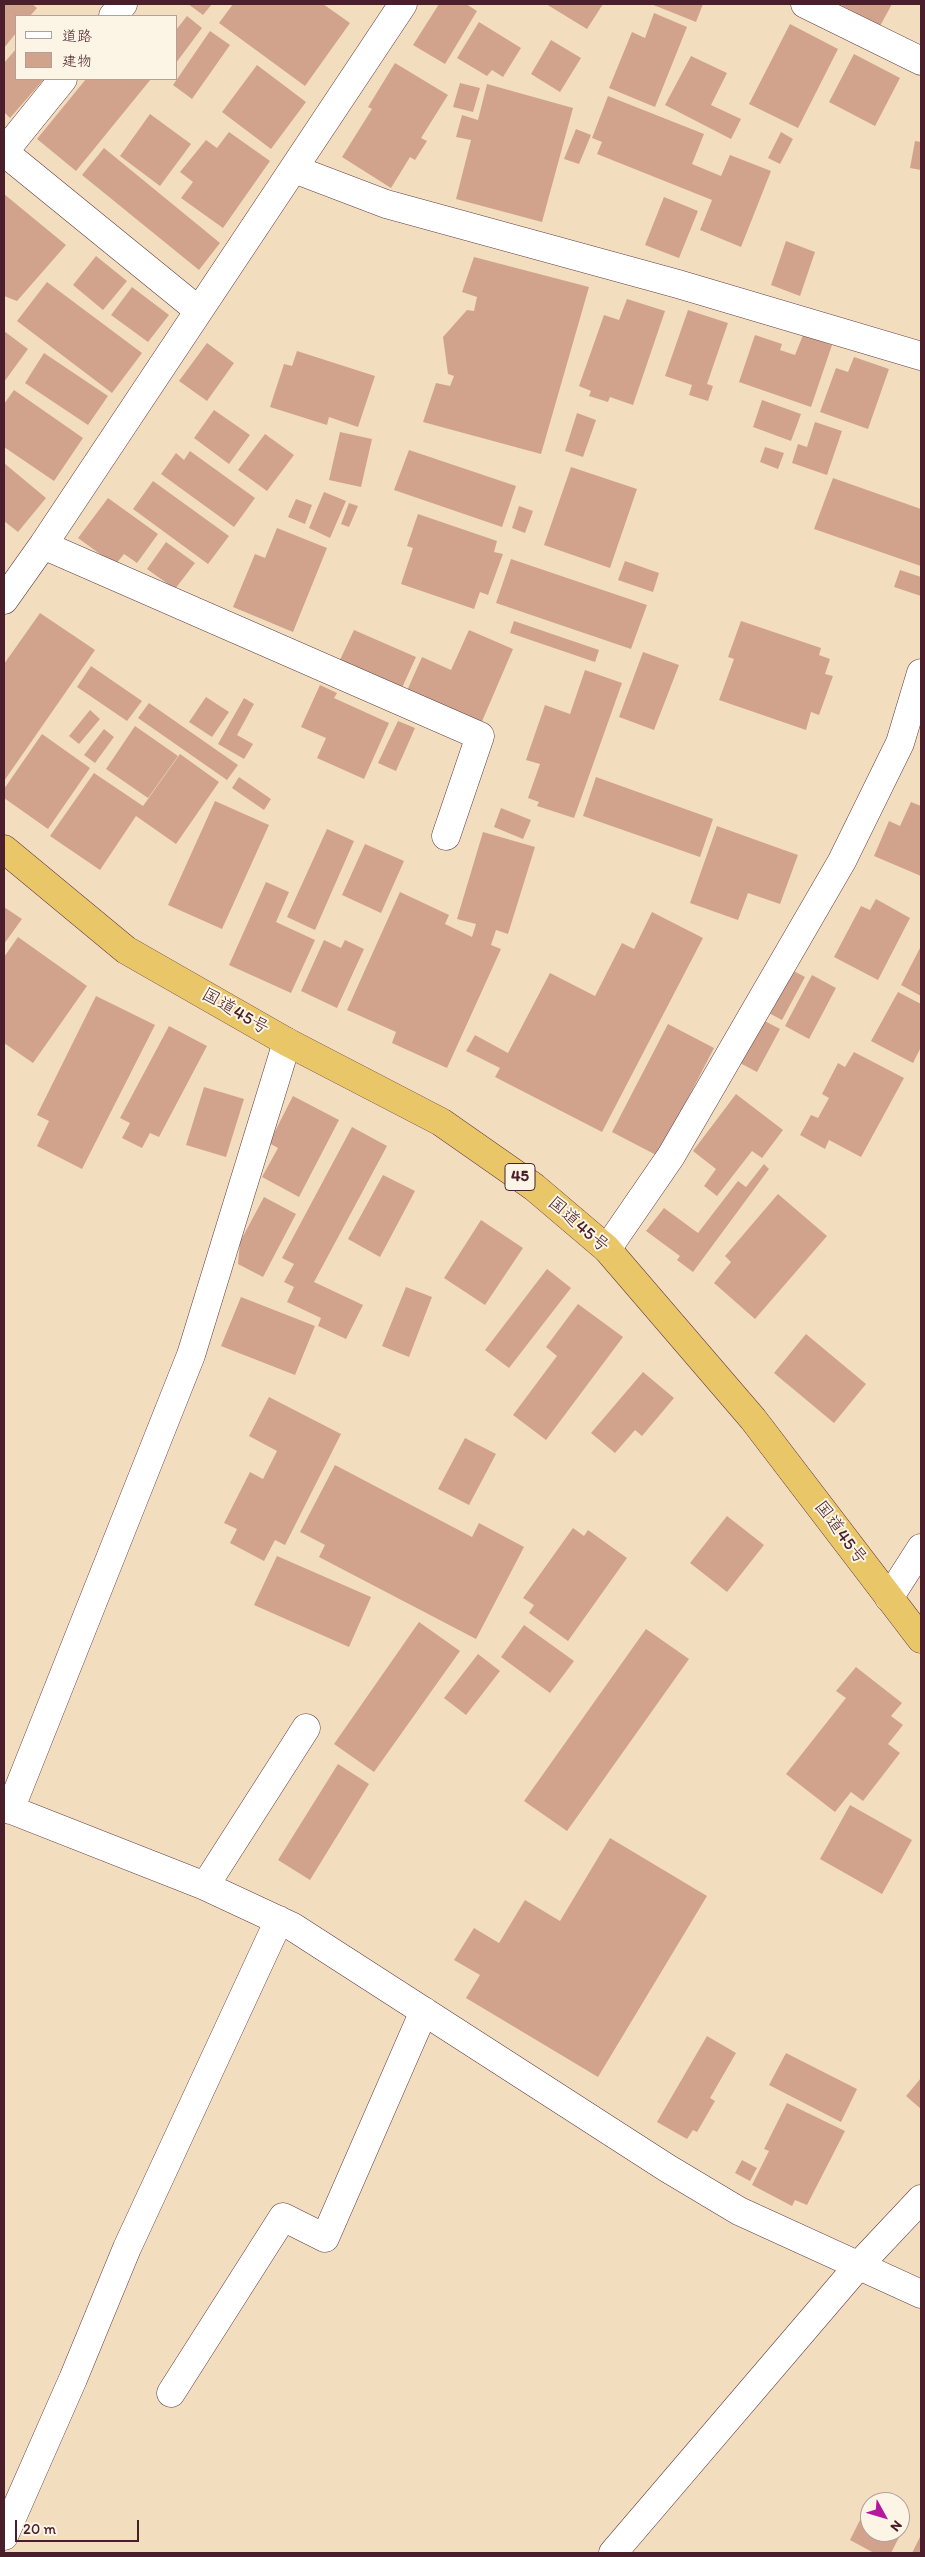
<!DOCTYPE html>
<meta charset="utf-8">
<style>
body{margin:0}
#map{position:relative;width:925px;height:2557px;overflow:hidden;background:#f3ddbf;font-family:Itim,"Klee One",sans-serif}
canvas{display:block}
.frame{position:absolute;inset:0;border:5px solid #4a1f2b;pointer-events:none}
.legend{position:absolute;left:15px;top:15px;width:162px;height:65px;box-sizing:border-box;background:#fcf5e5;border:1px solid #b59f9b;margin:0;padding:6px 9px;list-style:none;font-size:15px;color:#4a1f2b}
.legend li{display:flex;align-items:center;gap:10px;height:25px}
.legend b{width:25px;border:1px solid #b59f9b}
.north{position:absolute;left:860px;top:2492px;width:50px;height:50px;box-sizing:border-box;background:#fcf5e5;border:1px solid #b59f9b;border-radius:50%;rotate:129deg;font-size:14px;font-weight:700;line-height:20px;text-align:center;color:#4a1f2b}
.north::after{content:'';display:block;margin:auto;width:18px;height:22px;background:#b5179e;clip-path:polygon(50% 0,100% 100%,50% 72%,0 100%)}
.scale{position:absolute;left:15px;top:2520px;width:124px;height:22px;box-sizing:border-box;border:2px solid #4a1f2b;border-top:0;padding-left:6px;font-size:15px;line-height:18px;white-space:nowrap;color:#4a1f2b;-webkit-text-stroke:4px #fcf5e5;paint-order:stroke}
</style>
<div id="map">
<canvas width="925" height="2557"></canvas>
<div class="frame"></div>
<ul class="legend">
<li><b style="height:6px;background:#fff"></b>道路</li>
<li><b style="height:14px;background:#d1a38d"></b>建物</li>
</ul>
<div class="north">N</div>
<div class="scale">20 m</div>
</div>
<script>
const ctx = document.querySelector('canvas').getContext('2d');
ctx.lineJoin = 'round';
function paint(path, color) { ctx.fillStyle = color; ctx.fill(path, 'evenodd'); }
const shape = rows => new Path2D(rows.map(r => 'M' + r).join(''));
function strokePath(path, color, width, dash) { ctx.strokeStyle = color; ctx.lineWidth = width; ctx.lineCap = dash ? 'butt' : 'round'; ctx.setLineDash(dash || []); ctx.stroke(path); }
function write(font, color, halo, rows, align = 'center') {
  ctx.font = font + ' Itim,"Klee One",sans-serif'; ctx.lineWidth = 4; ctx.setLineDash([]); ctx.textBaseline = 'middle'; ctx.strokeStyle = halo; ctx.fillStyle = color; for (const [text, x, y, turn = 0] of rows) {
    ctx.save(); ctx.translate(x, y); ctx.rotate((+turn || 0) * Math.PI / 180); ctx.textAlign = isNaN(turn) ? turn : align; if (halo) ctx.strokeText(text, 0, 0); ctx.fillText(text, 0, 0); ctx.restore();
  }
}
const building = shape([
 [4,4,32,4,37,8,30,16,16,16,16,33,4,48],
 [188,4,212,4,203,15],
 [233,4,323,4,350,23,305,86,219,23],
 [439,4,466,4,477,11,445,64,413,45],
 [546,4,603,4,587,29],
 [651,4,703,4,696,22],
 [839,4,892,4,880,26],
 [654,13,687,27,655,107,609,88,632,32,645,38],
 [187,16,202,28,176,63,176,30],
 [479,22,521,48,503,77,492,70,487,76,457,58],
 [790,24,838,49,798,128,749,104],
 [210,31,230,45,192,99,173,85],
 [551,40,581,58,560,92,531,74],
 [16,49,16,79,44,79,10,118,4,112,4,63],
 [854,54,900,78,875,126,829,102],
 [691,56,727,73,711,105,741,119,731,139,665,105],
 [395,63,448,95,421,138,427,141,415,160,410,157,391,188,342,157,372,109,368,107],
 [257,65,306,102,271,149,222,112],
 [86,79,151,79,76,171,37,139],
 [460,83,480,88,473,112,453,107],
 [487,84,573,108,542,222,456,199,471,140,456,137,462,115,478,120],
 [608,96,704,134,692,164,721,176,730,155,771,171,741,247,700,230,712,200,597,154,602,142,592,138],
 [150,114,191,144,160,186,120,156],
 [576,129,591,135,579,164,564,159],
 [229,132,270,161,223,228,181,198,193,182,180,172,206,140,217,148],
 [781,132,793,139,780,164,768,158],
 [915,141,921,142,921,170,910,168],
 [104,148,220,243,199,270,82,175],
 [4,194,66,245,17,301,4,296],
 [664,197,698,211,679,258,645,245],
 [786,241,815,252,800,296,771,285],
 [96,256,127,281,103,310,73,285],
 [474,257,589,287,541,454,423,422,436,383,450,386,454,376,448,374,443,337,467,310,474,311,477,297,462,292],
 [47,282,142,353,112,393,17,321],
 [132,287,169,315,148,342,111,315],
 [627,299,665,311,633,405,610,397,608,402,589,396,591,391,579,386,604,315,619,320],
 [688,310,728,323,707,384,713,386,708,401,689,395,692,385,665,376],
 [4,331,28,349,4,382],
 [755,335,782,344,780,350,795,355,803,335,832,345,811,407,739,382],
 [207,343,234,363,207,401,179,381],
 [297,351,375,376,358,427,329,417,327,425,270,407,284,364,292,366],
 [44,353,108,396,88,425,25,383],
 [854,357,889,369,868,429,820,412,836,368,848,372],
 [14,390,83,438,54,481,4,447,4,404],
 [762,400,801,414,791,441,753,427],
 [214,410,250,435,229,464,194,438],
 [577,413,596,420,583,457,565,451],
 [815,422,842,431,827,475,792,463,798,444,807,447],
 [340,432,372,439,361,487,329,480],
 [265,434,294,455,267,491,238,470],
 [765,447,784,453,778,469,760,462],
 [409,450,516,486,502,527,394,490],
 [190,451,255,498,234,527,161,474,176,453,184,460],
 [4,463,46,498,18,532,4,521],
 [571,467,637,489,610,568,544,545],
 [833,478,921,509,921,566,814,529],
 [153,481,229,536,208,564,133,509],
 [324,492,346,501,330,538,309,528],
 [108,498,158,534,137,563,124,554,115,565,78,538],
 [296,499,312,505,305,524,288,517],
 [349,503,358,506,349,527,341,524],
 [519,506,533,511,525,533,512,528],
 [418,514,497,541,494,552,503,554,488,595,480,592,474,609,401,584,413,548,407,546],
 [277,528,327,548,293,632,233,607,255,554,265,558],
 [166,542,195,563,175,589,147,569],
 [511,559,647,605,631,649,496,603],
 [625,561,659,573,653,592,618,580],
 [900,570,921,577,921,596,894,587],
 [40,613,95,650,4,781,4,664],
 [514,621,599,650,595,662,510,633],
 [741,621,821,648,819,655,830,659,825,674,833,676,819,715,811,712,806,730,719,700,734,659,728,657],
 [354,630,416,657,401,690,339,662],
 [469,630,513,649,480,726,406,693,422,657,451,670],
 [643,652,679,665,654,730,619,717],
 [91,666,142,701,127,721,77,687],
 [585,670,622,683,574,818,537,806,539,802,528,798,540,764,526,760,545,705,570,714],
 [320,685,337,693,334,698,389,723,364,779,317,758,326,738,301,727],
 [206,697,229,712,212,737,189,722],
 [244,698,254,704,237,735,253,744,244,759,218,744],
 [149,703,238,765,227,780,138,718],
 [90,710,100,719,79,744,69,736],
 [398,721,415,728,396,771,378,763],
 [135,726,178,756,148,798,106,769],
 [104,729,114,737,95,763,84,755],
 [42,734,90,768,48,829,4,798,4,789],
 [180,754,219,782,176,844,136,816,100,870,50,836,94,773,143,806],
 [239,777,271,799,264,810,232,788],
 [596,777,713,819,700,857,583,816],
 [215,801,269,825,222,929,168,905],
 [911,802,921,806,921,876,874,856,889,821,900,826],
 [501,808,531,820,523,839,494,827],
 [717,826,798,855,780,904,748,893,738,920,690,903],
 [327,829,354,841,315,930,287,917],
 [483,832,535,847,508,934,496,930,491,945,501,949,447,1068,392,1043,396,1032,347,1010,400,892,449,915,445,924,472,937,476,924,457,919],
 [365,844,404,861,381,913,342,895],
 [266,882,289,892,276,922,315,940,291,993,229,965],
 [876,899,910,918,878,980,834,957,861,906,870,910],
 [4,907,22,919,4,944],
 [652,912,703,938,602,1132,495,1077,500,1068,466,1051,475,1035,508,1053,550,973,595,996,622,943,634,949],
 [18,937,87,986,33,1063,4,1043,4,957],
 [324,940,341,948,345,940,364,949,337,1008,301,991],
 [921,946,921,996,901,985],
 [790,969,805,977,782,1020,767,1012],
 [812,975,836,988,809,1039,785,1026],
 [898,992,921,1004,921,1047,913,1063,871,1041],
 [96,996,155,1025,82,1169,37,1146,49,1121,37,1115],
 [761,1019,780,1029,757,1072,738,1062],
 [668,1024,714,1048,658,1156,612,1132],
 [169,1026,207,1046,159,1137,150,1133,142,1148,122,1138,130,1123,120,1118],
 [854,1052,904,1078,861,1157,829,1140,825,1149,800,1135,811,1115,818,1118,829,1098,822,1094,838,1063,845,1067],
 [204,1087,244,1099,226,1157,186,1145],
 [736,1094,783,1130,762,1158,752,1151,717,1196,704,1186,716,1169,693,1151],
 [293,1096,339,1120,299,1197,262,1177,278,1148,269,1143],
 [352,1127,387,1146,314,1282,363,1305,346,1339,318,1326,321,1318,287,1302,294,1287,284,1282,294,1264,282,1258],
 [764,1164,769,1169,693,1272,677,1260,680,1256,646,1231,664,1208,698,1233,738,1181,746,1187],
 [383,1175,415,1191,380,1257,348,1239],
 [778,1194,827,1236,755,1319,714,1283,731,1262,725,1256],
 [264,1197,296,1214,263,1277,238,1264,240,1242],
 [481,1220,523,1248,485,1305,444,1278],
 [547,1269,571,1288,509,1368,485,1350],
 [406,1287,432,1297,409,1357,382,1346],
 [241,1297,315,1326,295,1375,221,1346],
 [578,1304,623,1337,546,1440,513,1415,557,1356,546,1347],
 [806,1334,866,1384,834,1423,774,1373],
 [643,1372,674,1398,642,1436,635,1430,615,1453,591,1433],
 [269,1397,341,1434,285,1545,275,1540,264,1561,230,1543,237,1529,224,1523,250,1472,263,1479,277,1451,249,1436],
 [465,1438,496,1454,469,1505,438,1489],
 [335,1465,472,1537,479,1523,524,1547,476,1639,319,1557,325,1545,300,1532],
 [727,1516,764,1545,727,1592,690,1563],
 [573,1528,584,1536,588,1530,627,1558,568,1641,529,1613,534,1605,523,1598],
 [277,1556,371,1597,349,1647,254,1605],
 [419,1622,460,1651,374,1772,334,1744],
 [524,1625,574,1661,550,1693,501,1657],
 [646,1629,689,1659,567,1831,524,1801],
 [478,1654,500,1671,466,1715,444,1698],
 [856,1667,902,1703,891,1716,903,1725,888,1744,900,1753,863,1801,851,1792,835,1812,786,1774,846,1698,836,1691],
 [338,1764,369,1784,310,1880,278,1860],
 [850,1805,912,1840,882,1894,820,1859],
 [610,1838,707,1896,598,2077,466,1998,480,1975,454,1960,474,1928,499,1943,525,1900,560,1921],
 [707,2036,736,2053,710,2098,715,2101,697,2132,693,2130,687,2139,657,2122],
 [786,2053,857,2089,841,2122,769,2085],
 [921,2078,921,2109,906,2096],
 [787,2103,845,2131,807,2205,795,2200,792,2206,752,2185,769,2151,764,2149],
 [742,2160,757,2168,750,2181,735,2173],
 [872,2496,883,2502,870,2502,870,2532,900,2532,900,2511,910,2516,891,2553,874,2553,850,2540],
 [921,2535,921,2553,912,2553]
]);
const minor = shape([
 [805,4,921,61],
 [113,16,123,4],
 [63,79,4,152,198,310],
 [294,169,386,204,678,284,921,356],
 [43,545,480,736,446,836],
 [4,600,43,545,403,4],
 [607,1249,671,1156,842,861,900,743,921,673],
 [889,1598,921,1548],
 [4,1807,205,1886,293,1927,667,2168,739,2211,921,2294],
 [10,1810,191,1355,287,1042],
 [205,1886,306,1728],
 [171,2393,283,2217,325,2238,424,2011],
 [4,2536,73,2379,127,2248,279,1920],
 [613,2553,859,2265,921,2199]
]);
const highway = shape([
 [4,849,126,950,287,1042,441,1122,534,1187,607,1249,753,1419,921,1639]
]);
const shields = [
 [520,1177,30]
];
const shieldNames = [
 ["45",520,1177]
];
const streetNames = [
 ["国道45号",235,1012,30],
 ["国道45号",578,1225,41],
 ["国道45号",840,1533,53]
];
paint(building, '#d1a38d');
strokePath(minor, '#633c41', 29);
strokePath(highway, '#633c41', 29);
strokePath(minor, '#fff', 28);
strokePath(highway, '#e9c769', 28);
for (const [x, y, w] of shields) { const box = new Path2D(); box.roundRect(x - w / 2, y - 13.5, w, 27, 4); ctx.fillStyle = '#fcf5e5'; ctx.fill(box); strokePath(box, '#4a1f2b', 1); }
write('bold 16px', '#4a1f2b', null, shieldNames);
write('18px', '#4a1f2b', '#fcf5e5', streetNames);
</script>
